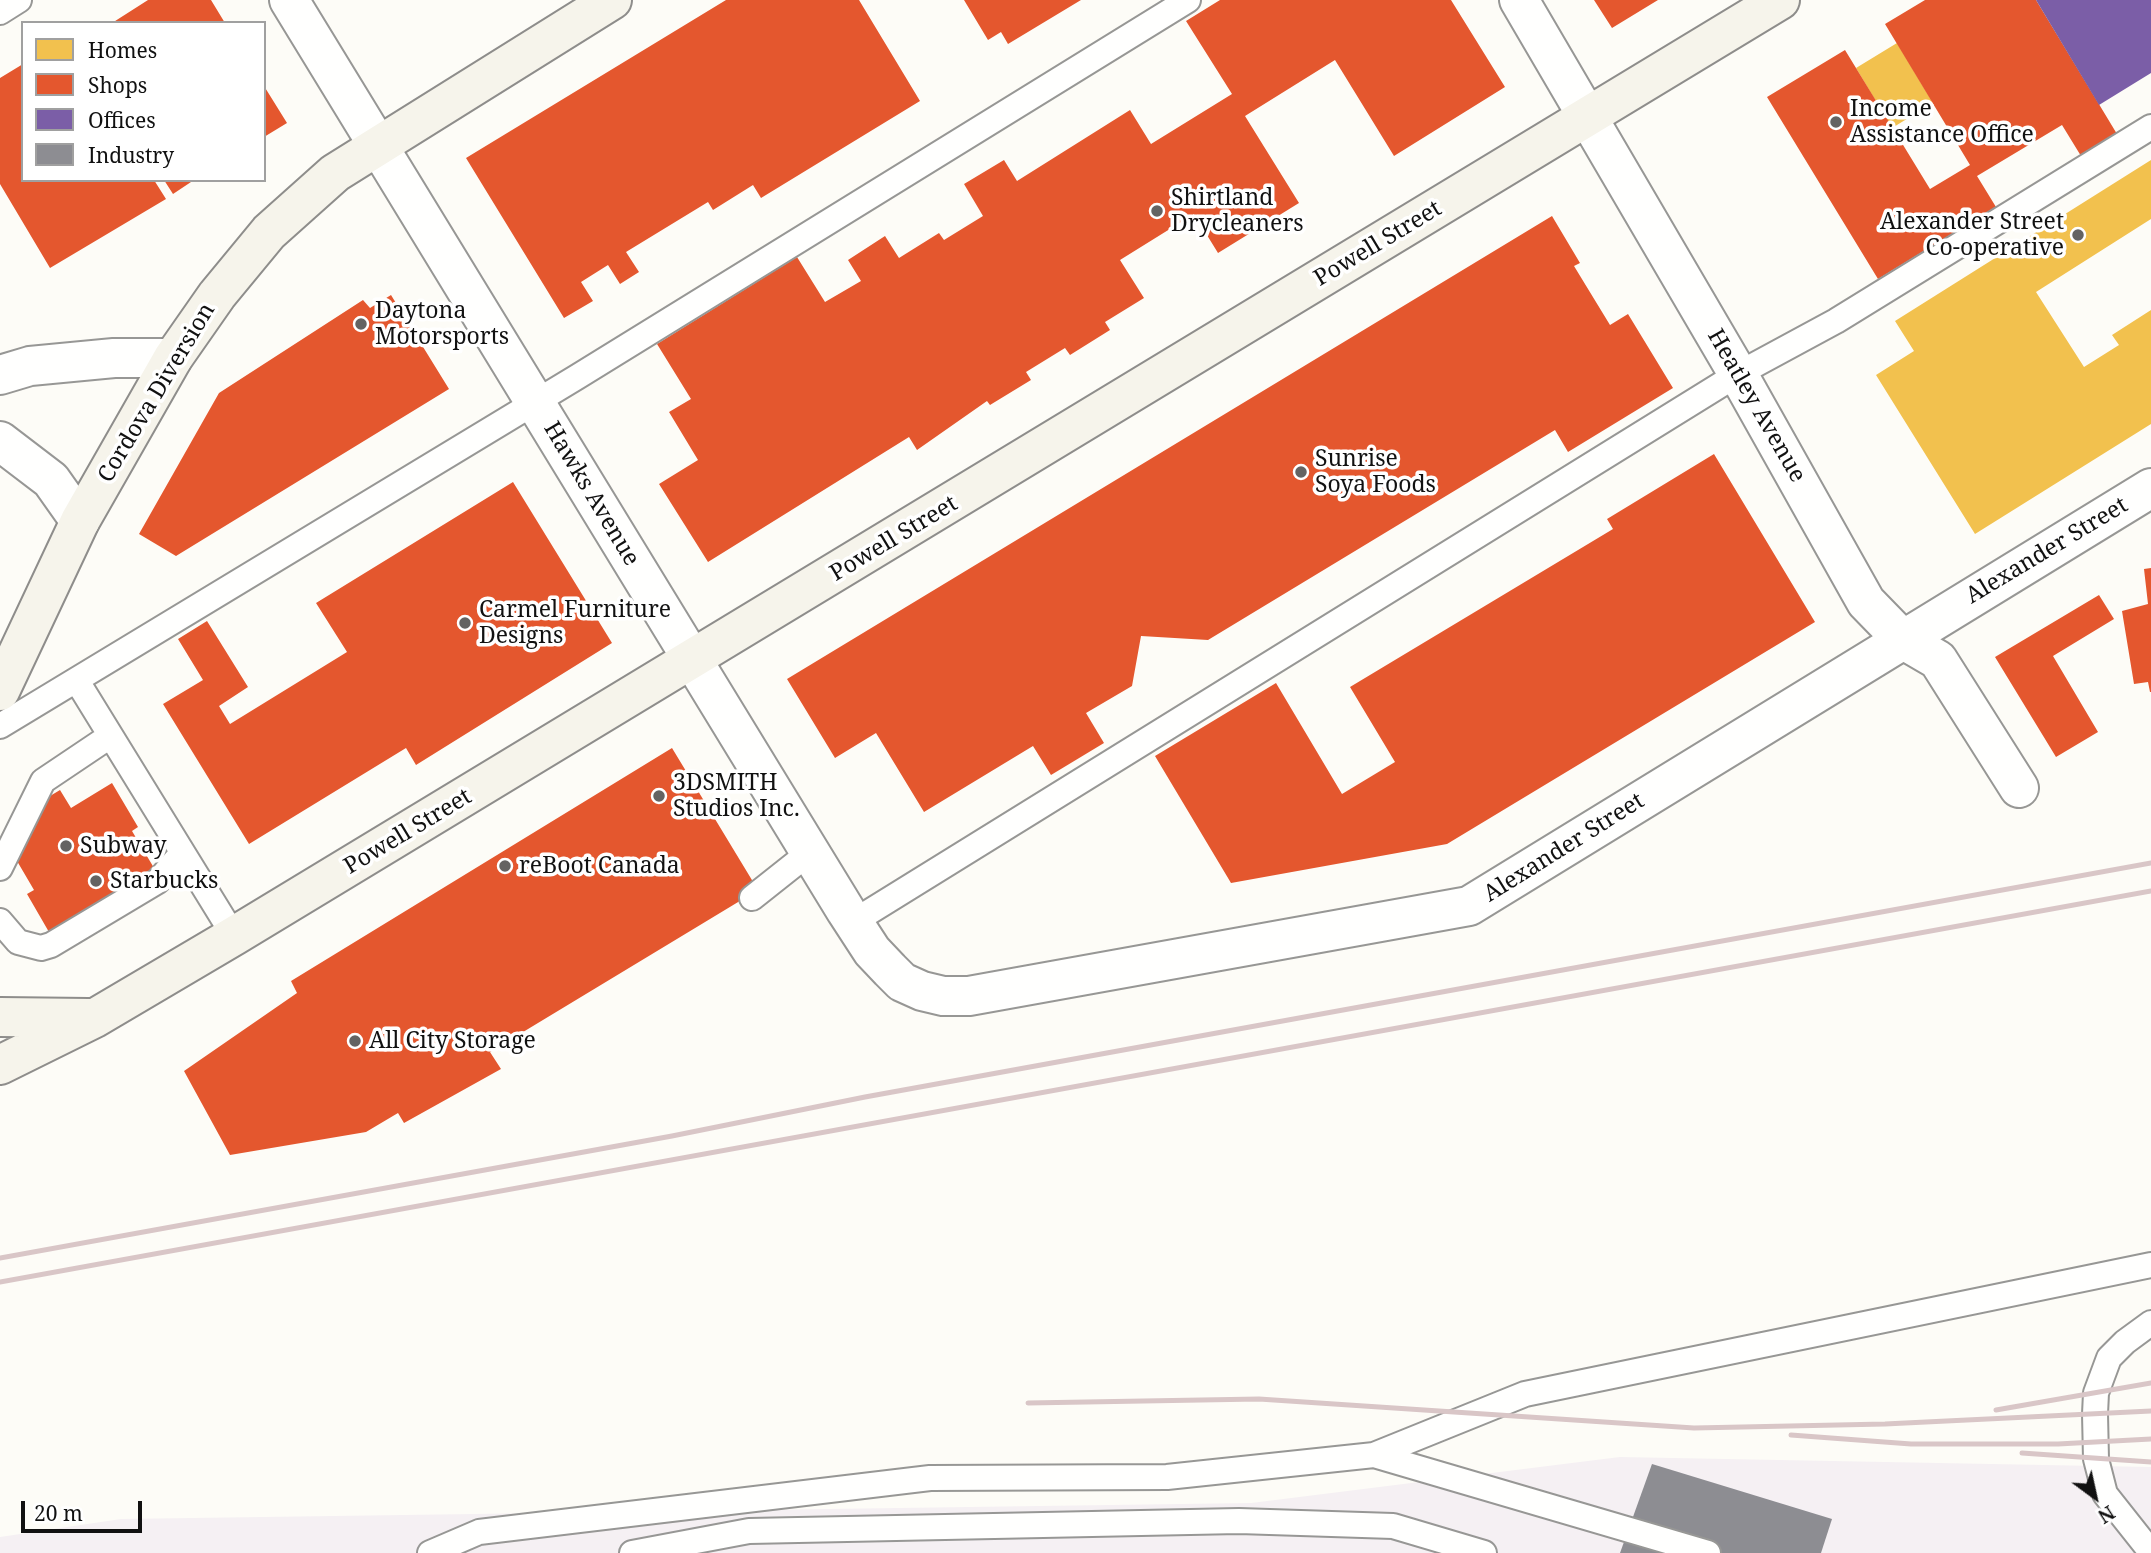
<!DOCTYPE html>
<style>
body{margin:0}
#map{position:relative;width:2151px;height:1553px;overflow:hidden;background:#fdfcf7;font-family:"Noto Serif",serif}
canvas{display:block}
.legend{position:absolute;left:21px;top:21px;width:245px;height:161px;box-sizing:border-box;background:#fff;border:2px solid #a0a0a0;margin:0;padding:9px 12px;list-style:none;font-size:21px;color:#111}
.legend li{display:flex;align-items:center;gap:14px;height:35px}
.legend b{width:35px;border:2px solid #a0a0a0}
.north{position:absolute;left:2060px;top:1462px;width:70px;height:70px;-webkit-text-stroke:5px #fff;paint-order:stroke;rotate:147deg;font-size:19px;font-weight:700;line-height:28px;text-align:center;color:#111}
.north::after{content:'';display:block;margin:auto;width:24px;height:32px;background:#111;clip-path:polygon(50% 0,100% 100%,50% 72%,0 100%)}
.scale{position:absolute;left:21px;top:1501px;width:121px;height:32px;box-sizing:border-box;border:4px solid #111;border-top:0;padding-left:9px;font-size:21px;line-height:24px;white-space:nowrap;color:#111;-webkit-text-stroke:5px #fff;paint-order:stroke}
</style>
<div id="map">
<canvas width="2151" height="1553"></canvas>
<ul class="legend">
<li><b style="height:19px;background:#f2c14e"></b>Homes</li>
<li><b style="height:19px;background:#e4572e"></b>Shops</li>
<li><b style="height:19px;background:#7b5ea7"></b>Offices</li>
<li><b style="height:19px;background:#8d8d92"></b>Industry</li>
</ul>
<div class="north">N</div>
<div class="scale">20 m</div>
</div>
<script>
const ctx = document.querySelector('canvas').getContext('2d');
ctx.lineJoin = 'round';
function paint(path, color) { ctx.fillStyle = color; ctx.fill(path, 'evenodd'); }
const shape = rows => new Path2D(rows.map(r => 'M' + r).join(''));
function strokePath(path, color, width, dash) { ctx.strokeStyle = color; ctx.lineWidth = width; ctx.lineCap = dash ? 'butt' : 'round'; ctx.setLineDash(dash || []); ctx.stroke(path); }
function write(font, color, halo, rows, align = 'center') {
  ctx.font = font + ' "Noto Serif",serif'; ctx.lineWidth = 7; ctx.setLineDash([]); ctx.textBaseline = 'middle'; ctx.strokeStyle = halo; ctx.fillStyle = color; for (const [text, x, y, turn = 0] of rows) {
    ctx.save(); ctx.translate(x, y); ctx.rotate((+turn || 0) * Math.PI / 180); ctx.textAlign = isNaN(turn) ? turn : align; if (halo) ctx.strokeText(text, 0, 0); ctx.fillText(text, 0, 0); ctx.restore();
  }
}
const industrial = shape([
 [1620,1457,2151,1467,2151,1553,0,1553,0,1537,121,1519,1251,1503]
]);
const homes = shape([
 [1897,43,1933,103,1892,128,1856,68],
 [2151,160,2151,219,2036,292,2084,367,2119,345,2112,335,2151,310,2151,424,1975,534,1876,375,1914,351,1895,321]
]);
const shops = shape([
 [148,0,211,0,225,23,112,23],
 [726,0,859,0,920,101,761,198,753,185,713,210,708,202,626,252,639,272,620,284,608,265,581,282,593,301,564,318,466,158],
 [964,0,1081,0,1008,44,1001,32,988,40],
 [1220,0,1451,0,1505,87,1394,156,1335,60,1245,116,1299,203,1218,253,1194,214,1120,260,1144,298,1105,322,1110,330,1070,355,1065,348,1026,372,1031,380,990,405,987,401,917,450,909,437,708,562,659,484,698,460,669,412,691,399,657,344,797,257,825,302,861,281,848,260,885,236,899,258,939,233,944,240,983,216,964,184,1004,160,1017,181,1130,110,1151,144,1232,94,1186,21],
 [1594,0,1658,0,1612,28],
 [1925,0,2036,0,2117,134,2081,156,2062,125,1977,176,1996,207,1878,279,1767,97,1845,50,1930,189,1970,165,1885,24],
 [23,64,23,180,154,180,166,199,50,268,0,184,0,78],
 [264,86,287,123,264,137],
 [164,180,194,180,173,194],
 [1552,216,1580,263,1574,266,1610,325,1628,314,1673,388,1568,452,1555,430,1208,640,1141,636,1132,686,1086,713,1104,743,1051,775,1033,746,924,812,876,733,835,758,787,679],
 [391,295,449,389,176,556,139,534,219,393,363,300,370,308],
 [1714,454,1815,622,1447,844,1231,883,1155,756,1276,683,1342,794,1395,762,1350,687,1613,529,1607,519],
 [513,482,612,643,416,765,406,748,249,844,163,704,203,680,178,639,207,621,248,687,219,706,230,724,347,652,316,603],
 [2151,568,2151,692,2150,692,2148,682,2134,684,2122,611,2148,604,2144,569],
 [2099,595,2114,619,2053,656,2098,732,2056,757,1995,657],
 [672,748,758,890,490,1052,501,1069,404,1123,398,1113,366,1132,230,1155,184,1071,297,993,291,981],
 [112,783,138,827,132,831,157,873,53,939,27,894,34,890,17,861,45,799,60,790,71,808]
]);
const offices = shape([
 [2036,0,2151,0,2151,73,2099,105]
]);
const industry = shape([
 [1652,1464,1832,1519,1821,1553,1620,1553]
]);
const lane = shape([
 [0,12,19,0],
 [77,681,234,936],
 [0,726,577,377,1188,0],
 [0,868,43,781,110,736],
 [752,898,810,852],
 [0,921,18,942,41,948,51,945,158,881,182,853],
 [853,922,1738,374,1836,321,2151,127],
 [2151,1323,2125,1342,2109,1358,2096,1393,2095,1414,2096,1459,2105,1494,2151,1552],
 [1374,1455,1708,1553],
 [430,1553,479,1532,930,1478,1167,1477,1374,1455,1525,1394,2151,1265],
 [632,1553,749,1531,1239,1521,1393,1526,1484,1553]
]);
const street = shape([
 [289,0,846,911,872,951,890,970,902,982,922,991,943,996,969,996,1469,906,2151,488],
 [1519,0,1738,374,1866,602,1902,639,1938,660,2019,788],
 [0,375,30,366,114,358,173,358],
 [0,441,51,480,80,521]
]);
const secondary = shape([
 [0,691,80,521,173,358,217,295,269,232,335,173,612,0],
 [0,1017,89,1018],
 [0,1065,95,1018,234,936,1780,0]
]);
const rail = shape([
 [0,1258,672,1136,865,1097,2151,863],
 [0,1282,2151,891],
 [1028,1403,1259,1399,1694,1428,1885,1424,2151,1411],
 [1996,1410,2151,1383],
 [1791,1435,1911,1444,2058,1444,2151,1439],
 [2022,1453,2151,1462]
]);
const markers = [
 [1836,122,7,"#646362"],
 [1157,211,7,"#646362"],
 [2078,235,7,"#646362"],
 [361,324,7,"#646362"],
 [1301,472,7,"#646362"],
 [465,623,7,"#646362"],
 [659,796,7,"#646362"],
 [66,846,7,"#646362"],
 [505,866,7,"#646362"],
 [96,881,7,"#646362"],
 [355,1041,7,"#646362"]
];
const poiNames = [
 ["Income",1850,109],
 ["Assistance Office",1850,135],
 ["Shirtland",1171,198],
 ["Drycleaners",1171,224],
 ["Alexander Street",2064,222,"right"],
 ["Co-operative",2064,248,"right"],
 ["Daytona",375,311],
 ["Motorsports",375,337],
 ["Sunrise",1315,459],
 ["Soya Foods",1315,485],
 ["Carmel Furniture",479,610],
 ["Designs",479,636],
 ["3DSMITH",673,783],
 ["Studios Inc.",673,809],
 ["Subway",80,846],
 ["reBoot Canada",519,866],
 ["Starbucks",110,881],
 ["All City Storage",369,1041]
];
const streetNames = [
 ["Powell Street",1378,244,-31],
 ["Cordova Diversion",157,393,-59],
 ["Heatley Avenue",1756,406,60],
 ["Hawks Avenue",591,494,59],
 ["Powell Street",894,539,-31],
 ["Alexander Street",2047,551,-31],
 ["Powell Street",408,832,-31],
 ["Alexander Street",1564,848,-32]
];
paint(industrial, '#f5f0f3');
paint(homes, '#f2c14e');
paint(shops, '#e4572e');
paint(offices, '#7b5ea7');
paint(industry, '#8d8d92');
strokePath(lane, '#979795', 28);
strokePath(street, '#979795', 42);
strokePath(secondary, '#8e8d8b', 42);
strokePath(lane, '#fffffe', 24);
strokePath(street, '#fffffe', 38);
strokePath(secondary, '#f6f4eb', 38);
strokePath(rail, '#d9c6c7', 5);
for (const [x, y, r, color] of markers) { const dot = new Path2D(); dot.arc(x, y, r, 0, 2 * Math.PI); ctx.fillStyle = color; ctx.fill(dot); strokePath(dot, '#fff', 2.5); }
write('23px', '#111', '#fff', poiNames, 'left');
write('23px', '#111', '#fff', streetNames);
</script>
